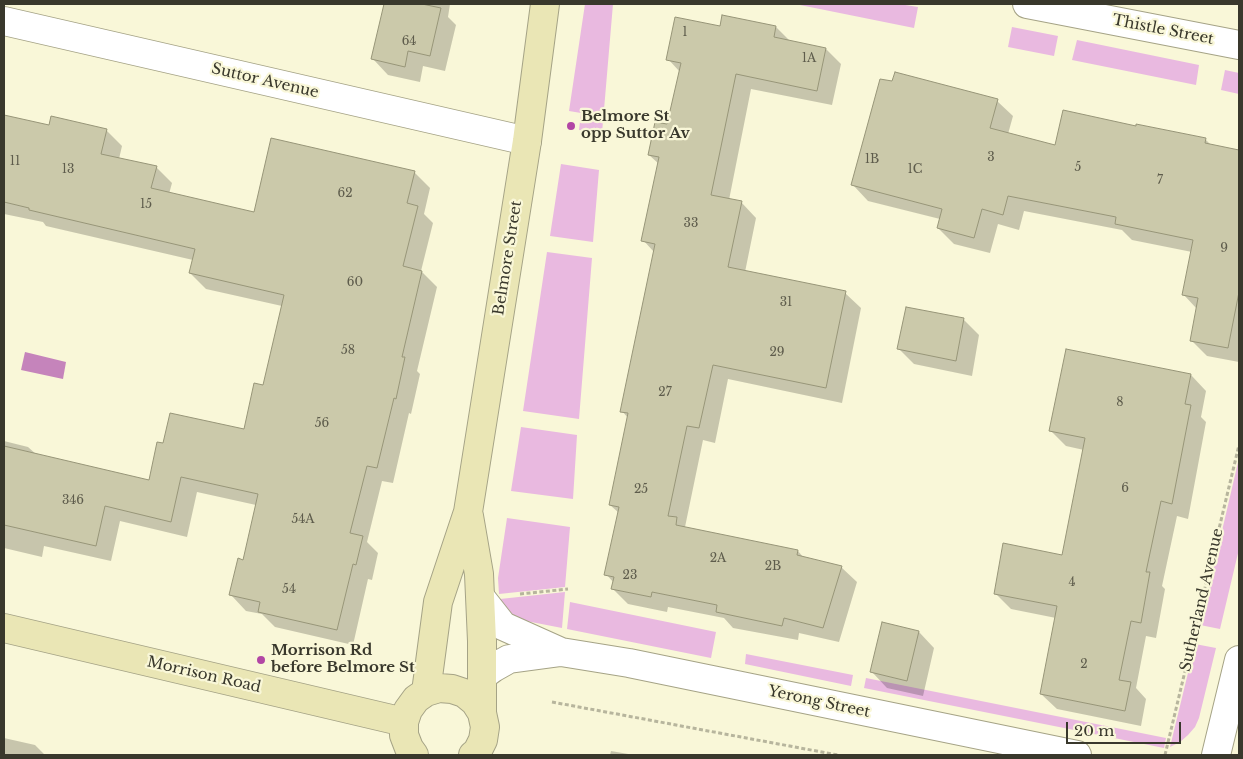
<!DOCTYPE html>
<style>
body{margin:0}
#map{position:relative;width:1243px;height:759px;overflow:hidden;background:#f9f7d8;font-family:"Libre Baskerville",serif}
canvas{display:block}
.frame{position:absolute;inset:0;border:5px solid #39382c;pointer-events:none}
.scale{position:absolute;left:1066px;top:722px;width:115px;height:22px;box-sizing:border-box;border:2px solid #39382c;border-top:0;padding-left:6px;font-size:15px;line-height:18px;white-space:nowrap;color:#39382c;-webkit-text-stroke:4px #f9f7d8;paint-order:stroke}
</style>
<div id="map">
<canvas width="1243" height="759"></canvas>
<div class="frame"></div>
<div class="scale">20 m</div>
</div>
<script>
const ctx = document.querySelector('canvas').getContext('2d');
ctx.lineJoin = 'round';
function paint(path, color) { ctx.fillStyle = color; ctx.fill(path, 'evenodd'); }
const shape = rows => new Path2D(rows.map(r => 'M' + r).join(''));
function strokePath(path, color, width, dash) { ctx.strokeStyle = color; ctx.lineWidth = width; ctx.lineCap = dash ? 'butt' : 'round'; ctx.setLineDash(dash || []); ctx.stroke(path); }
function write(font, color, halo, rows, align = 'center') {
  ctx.font = font + ' "Libre Baskerville",serif'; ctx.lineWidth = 4.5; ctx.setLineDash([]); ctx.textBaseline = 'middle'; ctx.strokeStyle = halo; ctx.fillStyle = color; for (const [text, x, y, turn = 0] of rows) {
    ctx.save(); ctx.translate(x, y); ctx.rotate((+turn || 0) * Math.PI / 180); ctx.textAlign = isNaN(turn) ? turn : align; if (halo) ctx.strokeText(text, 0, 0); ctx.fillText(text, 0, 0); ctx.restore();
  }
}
const green = shape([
 [585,4,613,4,602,133,579,130,581,113,569,111],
 [795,4,899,4,918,7,914,28],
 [1012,27,1058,36,1054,56,1008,47],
 [1077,40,1199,65,1196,85,1072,60],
 [1225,70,1239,73,1239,94,1221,90],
 [561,164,599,170,593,242,550,236],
 [547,252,592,258,579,419,523,411],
 [521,427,577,435,573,499,511,491],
 [1239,458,1239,549,1220,629,1200,625],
 [507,518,570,527,565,587,499,594,498,578],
 [565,592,562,628,521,620,513,615,505,607,500,599],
 [570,602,716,632,711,658,567,629],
 [1195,644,1216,648,1199,718,1195,727,1188,735,1180,742,1170,747],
 [746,654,853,675,851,686,745,664],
 [866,678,1166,738,1164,748,864,688]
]);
const water = shape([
 [25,352,66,362,63,379,21,370]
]);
const shadow = shape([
 [385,4,450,4,448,17,456,25,445,71,423,66,420,82,388,75,373,59],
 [776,27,790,41,826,49,841,64,832,105,751,89,729,200,741,202,756,218,745,272,845,293,861,308,842,403,728,379,715,443,703,440,685,527,686,528,798,551,804,558,841,567,857,582,839,642,799,633,798,640,733,628,724,618,668,607,667,612,628,604,613,589,614,583,606,574,619,513,610,505,628,418,622,411,654,252,643,240,659,164,649,155,668,126,680,72,668,59,721,28],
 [997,101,1013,116,1008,134,1056,146,1136,127,1205,139,1211,145,1239,151,1239,362,1207,356,1191,340,1197,309,1183,294,1192,252,1132,240,1122,230,1024,211,1019,230,998,224,990,253,954,244,938,228,940,219,868,201,853,185],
 [4,116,49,126,106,130,122,146,119,159,156,167,172,183,169,194,255,213,414,172,430,188,424,214,433,223,421,271,437,287,417,371,420,374,411,414,409,413,393,483,382,481,367,542,378,553,372,580,368,579,353,645,275,627,262,614,246,611,231,595,244,561,256,505,197,492,187,537,120,521,111,561,44,546,42,557,4,548,4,441,28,447,37,455,149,481,164,445,245,430,264,386,282,306,206,289,190,273,193,260,46,226,43,222,4,214],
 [963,319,979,335,972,376,914,364,898,348],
 [1191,375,1206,391,1201,417,1206,422,1188,519,1177,516,1162,586,1165,589,1156,638,1146,636,1136,688,1146,699,1141,726,1057,709,1041,694,1056,618,1011,609,995,593,1063,556,1084,450,1066,446,1051,431],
 [919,632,934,648,923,696,887,688,872,672],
 [4,738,35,745,45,755,4,755],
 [611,751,634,755,610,755]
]);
const building = shape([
 [384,4,422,4,441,8,430,56,408,51,405,67,371,59,384,4],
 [722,15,776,26,774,37,826,48,817,91,736,74,711,195,742,201,728,267,846,291,826,388,713,365,699,428,687,426,668,516,677,517,676,525,798,550,797,555,842,566,823,628,784,618,782,626,716,612,717,605,652,592,651,597,611,589,614,577,604,575,619,507,609,505,628,413,620,412,655,244,641,241,659,157,648,155,655,122,667,124,681,63,666,60,675,17,720,26,722,15],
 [895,72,998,99,990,128,1055,145,1063,110,1136,126,1136,124,1206,138,1205,143,1239,150,1239,292,1228,348,1190,341,1198,298,1182,295,1193,240,1115,224,1116,217,1008,196,1003,215,982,209,974,238,937,228,942,209,851,185,880,79,892,81,895,72],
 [4,115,49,125,51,116,107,129,101,154,157,166,151,188,254,212,271,138,415,171,407,203,418,206,403,266,422,271,402,357,405,357,396,399,394,398,377,468,367,466,350,533,363,536,356,565,353,564,337,630,258,612,260,602,229,595,238,558,243,560,258,494,181,477,171,522,105,506,96,546,4,525,4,446,149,480,157,442,163,443,170,413,244,429,254,383,263,385,284,295,189,273,195,249,29,210,29,208,4,202,4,115],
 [906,307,964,318,956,361,897,349,906,307],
 [1066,349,1191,374,1185,404,1191,405,1172,504,1161,501,1146,572,1150,572,1141,623,1131,621,1119,680,1131,682,1125,711,1040,694,1057,606,994,594,1003,543,1062,555,1085,438,1049,431,1066,349],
 [882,622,919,631,907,681,870,672,882,622]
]);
const path = shape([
 [520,594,568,589],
 [552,702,838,755],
 [1165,755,1239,445]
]);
const street = shape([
 [1027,4,1239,45],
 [4,21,527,141],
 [481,598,503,626,561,652,629,663,1077,755],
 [482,676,493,668,509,659,561,652],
 [1216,755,1239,660]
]);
const secondary = shape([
 [469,516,479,574,482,641,482,713],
 [4,628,404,722],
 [426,692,438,602,468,512,527,141,545,4],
 [414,755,409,748,404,735,404,722,408,710,416,699,426,692,439,688,452,689,464,693,475,702,482,713,485,727,483,740,477,752,473,755]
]);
const markers = [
 [571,126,5,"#b246a5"],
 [261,660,5,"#b246a5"]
];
const numberNames = [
 ["1",685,33],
 ["64",409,42],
 ["1A",809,59],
 ["3",991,158],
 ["1B",872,160],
 ["11",15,162],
 ["5",1078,168],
 ["13",68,170],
 ["1C",915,170],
 ["7",1160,181],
 ["62",345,194],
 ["15",146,205],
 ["33",691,224],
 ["9",1224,249],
 ["60",355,283],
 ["31",786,303],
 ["58",348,351],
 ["29",777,353],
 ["27",665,393],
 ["8",1120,403],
 ["56",322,424],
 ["6",1125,489],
 ["25",641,490],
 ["346",73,501],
 ["54A",303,520],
 ["2A",718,559],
 ["2B",773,567],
 ["23",630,576],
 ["4",1072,583],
 ["54",289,590],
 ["2",1084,665]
];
const streetNames = [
 ["Thistle Street",1163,30,11],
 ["Suttor Avenue",265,81,13],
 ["Belmore Street",508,258,-81],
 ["Sutherland Avenue",1202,600,-77],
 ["Morrison Road",204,675,13],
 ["Yerong Street",819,702,12]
];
const poiNames = [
 ["Belmore St",581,117],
 ["opp Suttor Av",581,134],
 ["Morrison Rd",271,651],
 ["before Belmore St",271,668]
];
paint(green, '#e9b9e0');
paint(water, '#c584bb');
paint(shadow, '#0003');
paint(building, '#cbc9aa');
strokePath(building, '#979578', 1);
strokePath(street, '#a5a386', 30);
strokePath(secondary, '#a5a386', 30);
strokePath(path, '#b7b59d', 3, [4, 2.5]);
strokePath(street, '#fff', 28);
strokePath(secondary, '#eae6b5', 28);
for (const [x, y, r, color] of markers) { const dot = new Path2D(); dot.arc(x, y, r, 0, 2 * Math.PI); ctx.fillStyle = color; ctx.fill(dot); strokePath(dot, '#f9f7d8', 2); }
write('12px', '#5e5c4c', null, numberNames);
write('15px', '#39382c', '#f9f7d8', streetNames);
write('bold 15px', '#39382c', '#f9f7d8', poiNames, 'left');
</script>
